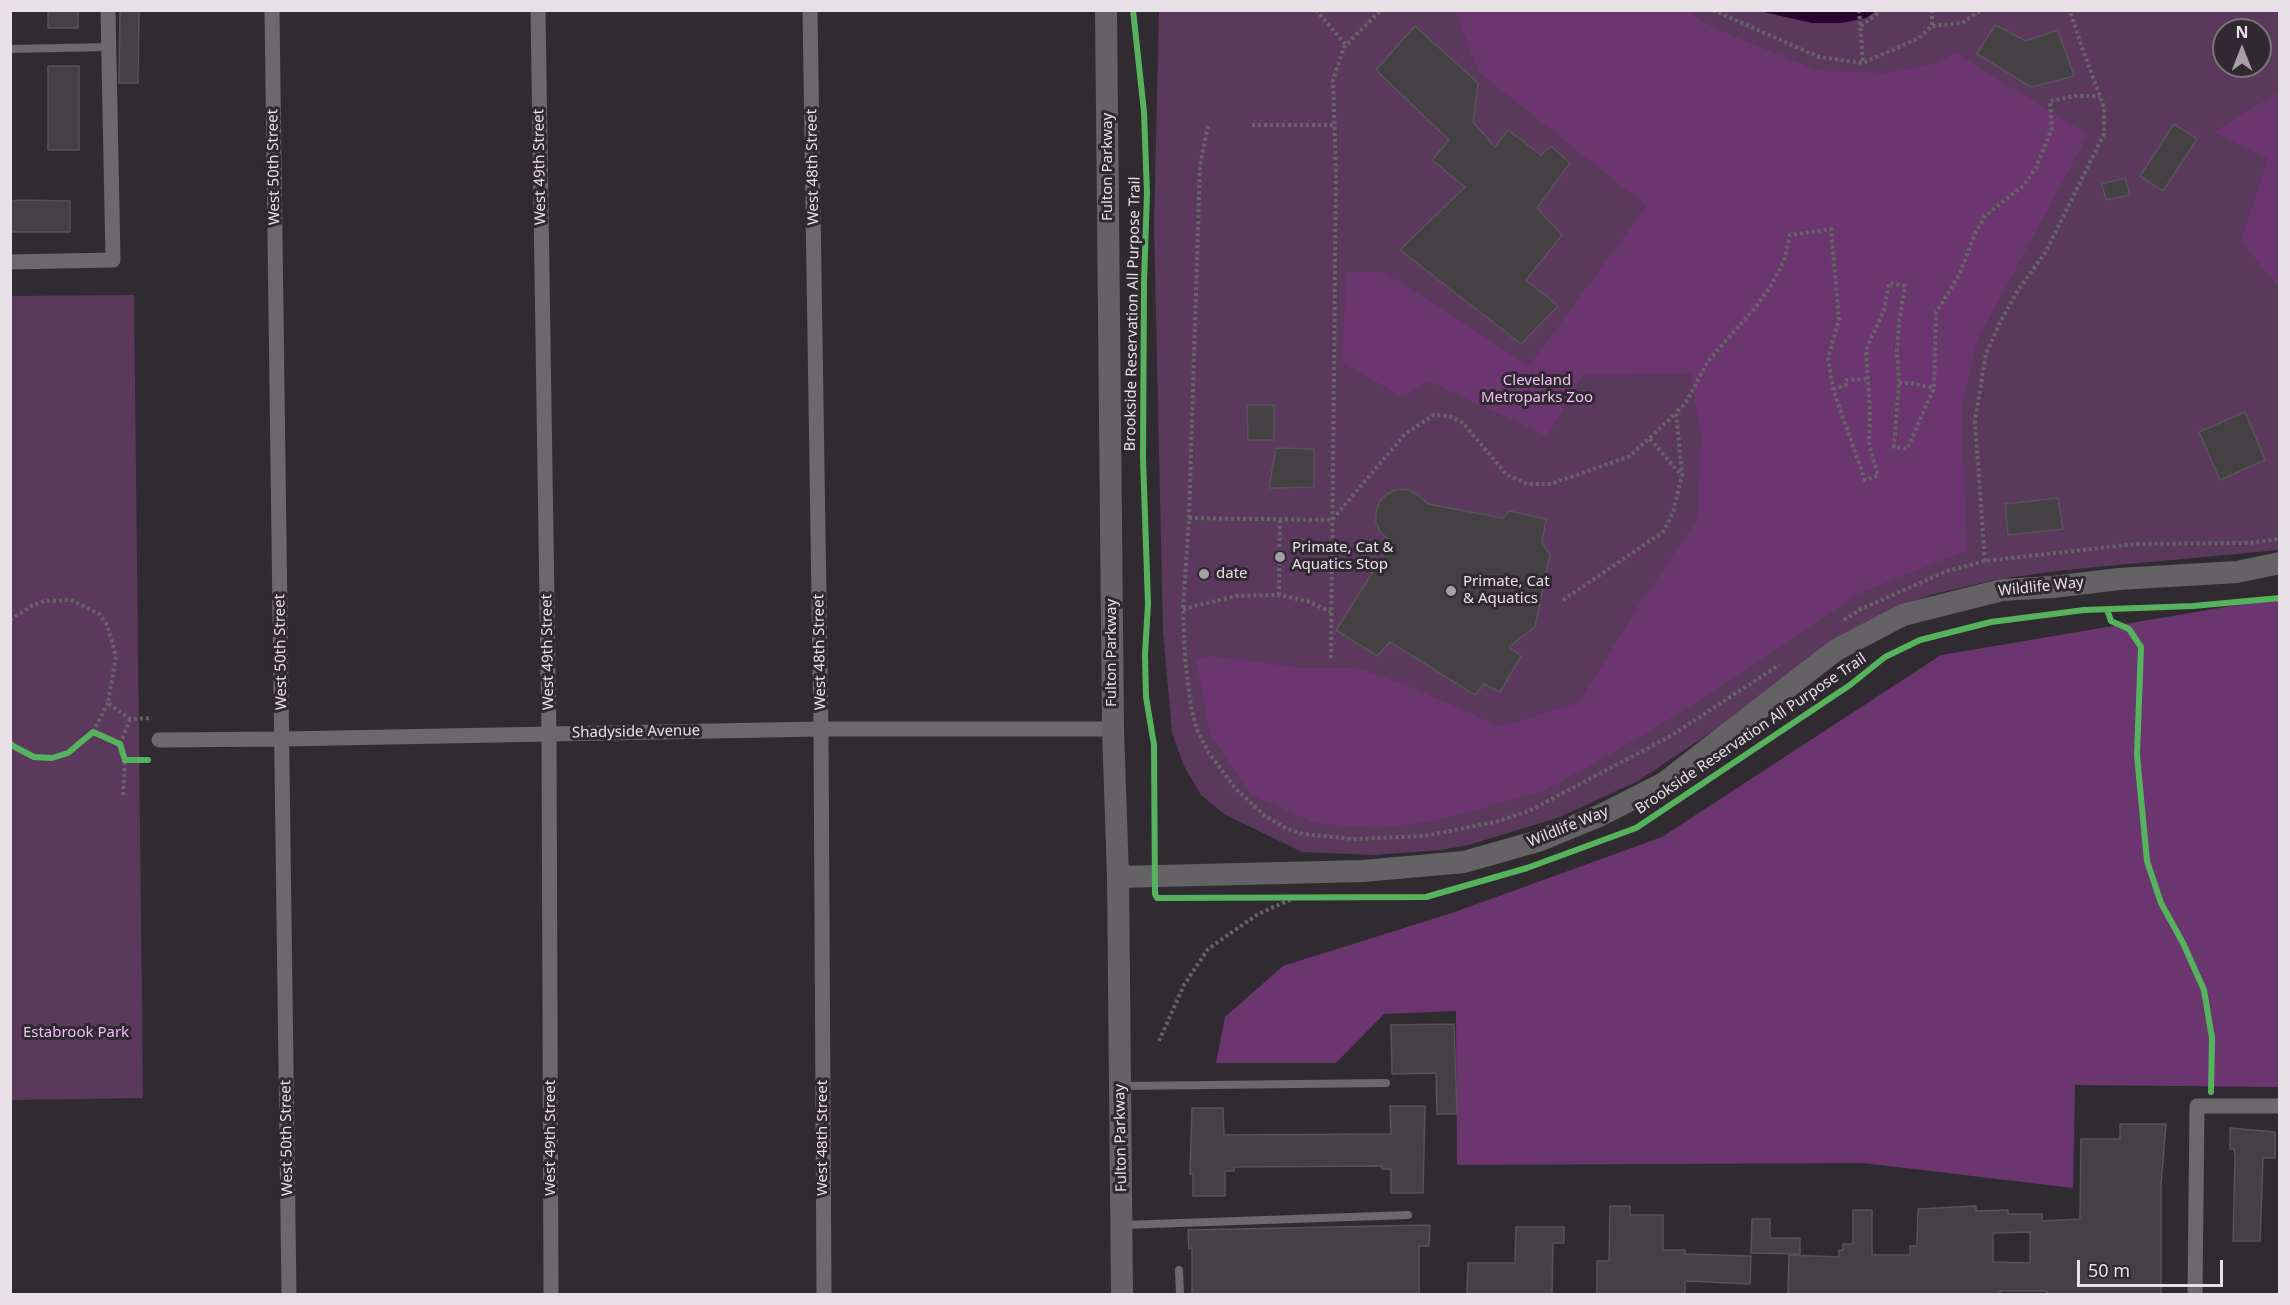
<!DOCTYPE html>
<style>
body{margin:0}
#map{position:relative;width:2290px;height:1305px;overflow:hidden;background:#302b30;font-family:"Noto Sans",sans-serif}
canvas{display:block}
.frame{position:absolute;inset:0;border:12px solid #e7e1e7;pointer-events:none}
.north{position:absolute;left:2212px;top:18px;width:60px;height:60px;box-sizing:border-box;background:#312932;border:2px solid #7a737a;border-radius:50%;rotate:0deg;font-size:16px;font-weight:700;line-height:24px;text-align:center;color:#e7e1e7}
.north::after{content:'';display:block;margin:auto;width:21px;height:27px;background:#a7a1a7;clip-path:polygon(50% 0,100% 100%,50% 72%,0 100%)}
.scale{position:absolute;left:2077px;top:1260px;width:146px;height:27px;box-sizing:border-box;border:3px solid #e7e1e7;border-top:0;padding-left:8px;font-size:18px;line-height:21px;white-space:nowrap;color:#e7e1e7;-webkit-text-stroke:4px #312932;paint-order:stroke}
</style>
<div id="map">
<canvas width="2290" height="1305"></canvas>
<div class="frame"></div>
<div class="north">N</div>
<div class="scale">50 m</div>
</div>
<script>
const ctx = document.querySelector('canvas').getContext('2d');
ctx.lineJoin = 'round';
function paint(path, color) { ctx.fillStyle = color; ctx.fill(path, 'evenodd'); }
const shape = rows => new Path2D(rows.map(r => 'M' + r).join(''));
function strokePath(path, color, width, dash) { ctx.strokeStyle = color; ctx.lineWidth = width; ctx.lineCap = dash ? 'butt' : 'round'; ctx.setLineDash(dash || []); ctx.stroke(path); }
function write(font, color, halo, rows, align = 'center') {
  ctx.font = font + ' "Noto Sans",sans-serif'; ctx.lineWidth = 6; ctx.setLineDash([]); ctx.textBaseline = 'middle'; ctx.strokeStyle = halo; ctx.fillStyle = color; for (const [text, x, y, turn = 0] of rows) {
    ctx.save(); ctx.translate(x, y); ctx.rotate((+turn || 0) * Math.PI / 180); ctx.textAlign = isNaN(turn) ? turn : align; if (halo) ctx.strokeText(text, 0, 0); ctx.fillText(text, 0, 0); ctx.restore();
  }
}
const green = shape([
 [1159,11,2279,11,2279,550,2065,570,1999,579,1934,594,1903,605,1638,781,1560,817,1469,845,1440,850,1374,855,1302,852,1224,814,1201,795,1184,766,1172,733,1163,631,1154,225],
 [2224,30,2260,30,2260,66,2224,66],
 [134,295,143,1098,11,1100,11,296]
]);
const forest = shape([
 [1456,11,1687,11,1716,29,1818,71,1890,73,1933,64,1956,53,2088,135,1977,340,1961,411,1967,550,1857,594,1751,667,1649,732,1546,790,1439,820,1379,828,1315,823,1250,794,1210,733,1196,659,1212,656,1301,668,1357,668,1409,686,1501,727,1580,702,1637,608,1698,518,1701,438,1691,373,1583,375,1547,436,1429,381,1403,397,1343,363,1346,272,1384,272,1529,366,1647,206,1478,71],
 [2279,92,2279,286,2241,242,2268,159,2214,132],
 [2279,598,2279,1087,2075,1085,2073,1188,1863,1163,1457,1165,1456,1011,1384,1014,1336,1063,1216,1063,1225,1017,1283,966,1455,912,1662,837,1941,655]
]);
const water = shape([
 [1759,11,1876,11,1866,18,1842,23,1812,23]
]);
const building = shape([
 [48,10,78,10,78,28,48,28,48,10],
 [120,10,139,10,138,83,119,83,120,10],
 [1995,25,2026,41,2058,30,2074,76,2031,87,1977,54,1995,25],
 [1415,26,1478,83,1473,122,1495,147,1508,130,1541,155,1551,146,1570,163,1537,208,1562,235,1526,280,1558,306,1521,344,1400,250,1465,187,1432,160,1449,140,1376,70,1415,26],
 [48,66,79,66,79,150,48,150,48,66],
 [2174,124,2197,139,2163,191,2140,176,2174,124],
 [2125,178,2130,195,2106,200,2102,184,2125,178],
 [19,200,70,201,70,232,10,232,10,202,19,200],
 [1247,405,1274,405,1274,440,1248,440,1247,405],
 [2245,412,2265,460,2220,480,2199,432,2245,412],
 [1276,448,1314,449,1314,487,1269,488,1276,448],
 [1406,489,1415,493,1428,504,1503,518,1509,511,1546,519,1542,542,1550,555,1535,627,1509,647,1521,656,1500,692,1484,684,1475,695,1390,642,1377,656,1336,630,1392,542,1380,532,1376,522,1376,512,1379,502,1386,495,1395,490,1406,489],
 [2058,498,2063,529,2008,535,2005,504,2058,498],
 [1454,1024,1457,1114,1437,1114,1436,1073,1392,1074,1391,1025,1454,1024],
 [1390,1106,1425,1106,1423,1193,1391,1193,1391,1169,1382,1169,1382,1166,1234,1167,1234,1171,1225,1171,1225,1196,1193,1196,1193,1174,1190,1174,1192,1108,1223,1108,1224,1135,1391,1134,1390,1106],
 [2120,1124,2166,1124,2161,1185,2161,1294,2048,1294,2046,1291,2000,1291,2000,1294,1788,1294,1789,1255,1839,1257,1839,1250,1843,1250,1843,1244,1853,1244,1853,1210,1872,1210,1872,1255,1910,1255,1910,1246,1917,1246,1918,1209,1976,1206,1976,1211,2008,1210,2008,1214,2042,1214,2042,1221,2080,1219,2081,1139,2120,1139,2120,1124],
 [2030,1232,2030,1263,1993,1262,1993,1233,2030,1232],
 [2230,1128,2275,1132,2275,1158,2263,1158,2260,1241,2233,1241,2235,1157,2234,1149,2230,1149,2230,1128],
 [1610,1206,1630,1206,1630,1215,1663,1215,1663,1250,1685,1250,1685,1254,1751,1256,1750,1284,1687,1281,1685,1282,1685,1294,1597,1294,1597,1261,1609,1261,1610,1206],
 [1752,1219,1770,1219,1770,1238,1800,1238,1800,1254,1751,1253,1752,1219],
 [1430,1225,1429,1246,1419,1246,1419,1294,1192,1294,1192,1248,1189,1249,1188,1230,1430,1225],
 [1516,1227,1564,1227,1564,1243,1553,1243,1552,1294,1467,1294,1468,1263,1515,1263,1516,1227]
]);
const path = shape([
 [1316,10,1346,45],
 [1713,10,1819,57,1863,63,1919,38,1932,26,1962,23,1981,10],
 [1859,10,1863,63],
 [1932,10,1932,26],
 [1861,26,1882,10],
 [1252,125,1335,125],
 [1208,126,1200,165,1189,518,1183,609,1185,658,1191,707,1197,730,1209,753,1235,788,1264,815,1287,829,1303,834,1353,839,1425,836,1495,822,1529,811,1669,737,1779,665],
 [1899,383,1911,383,1934,388],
 [1833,389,1846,385,1846,380,1868,379],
 [1650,439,1681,475],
 [1189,518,1332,520,1405,434,1434,415,1449,416,1463,423,1507,475,1527,484,1551,484,1630,456,1675,414],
 [1985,561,1975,421,1986,353,2001,321,2018,290,2045,253,2104,134,2104,107,2082,48,2070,10],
 [1279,595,1280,519],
 [1563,600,1663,532,1673,513,1682,475,1676,413,1686,402,1708,361,1755,308,1772,284,1784,261,1790,235,1831,229,1839,320,1828,358,1833,389,1865,480,1878,476,1869,443,1870,411,1866,350,1884,310,1889,283,1905,286,1899,322,1897,351,1899,383,1894,447,1907,449,1934,388,1936,313,1959,275,1975,234,1985,216,2024,185,2036,168,2052,128,2050,101,2075,96,2100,96],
 [1183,609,1236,596,1279,595,1307,601,1331,612],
 [2107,609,2111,621,2129,629,2141,647,2137,755,2147,861,2161,903,2183,943,2204,990,2212,1038,2211,1091],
 [10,620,33,605,45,601,71,600,99,614,107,625,116,656,108,703,130,719,152,718],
 [1844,620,1861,609,1947,571,1985,561,2135,544,2248,543,2280,539],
 [10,650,10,686],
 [1331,658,1336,172,1333,80,1344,47,1381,10],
 [93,732,108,703],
 [120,744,130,719],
 [123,795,125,760],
 [1159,1041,1184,985,1208,949,1258,914,1294,898]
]);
const lane = shape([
 [10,49,108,47],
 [1121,1086,1386,1083],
 [1123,1225,1408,1215],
 [1179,1270,1180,1294]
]);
const street = shape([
 [272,10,289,1294],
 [538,10,549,734,551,1294],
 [810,10,821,729,824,1294],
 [10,262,113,260,108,10],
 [159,740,282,739,821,729,1113,729],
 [2195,1294,2197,1106,2280,1106]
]);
const secondary = shape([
 [1106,10,1113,729,1118,877,1122,1294],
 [1118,877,1363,871,1464,862,1538,841,1599,816,1664,783,1836,650,1903,615,2002,590,2053,587,2119,579,2237,572,2280,563]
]);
const cycleway = shape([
 [1133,10,1144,112,1147,193,1144,282,1143,458,1148,604,1145,654,1146,697,1154,745,1155,894,1157,898,1426,897,1527,868,1636,828,1850,685,1885,657,1920,640,1991,622,2084,610,2193,606,2280,598],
 [2107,609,2111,621,2129,629,2141,647,2137,755,2147,861,2161,903,2183,943,2204,990,2212,1038,2211,1092],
 [10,743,13,746,34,757,52,758,68,753,93,732,120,744,125,760,148,760]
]);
const markers = [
 [1280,557,6,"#a7a1a7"],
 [1204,574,6,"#a7a1a7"],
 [1451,591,6,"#a7a1a7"]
];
const streetNames = [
 ["West 50th Street",274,167,-91],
 ["West 49th Street",540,167,-91],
 ["West 48th Street",813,167,-91],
 ["Fulton Parkway",1108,167,-90],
 ["Brookside Reservation All Purpose Trail",1133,314,-89],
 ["Wildlife Way",2041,587,-6],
 ["West 50th Street",281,652,-91],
 ["West 49th Street",548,652,-91],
 ["West 48th Street",820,652,-91],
 ["Fulton Parkway",1112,653,-90],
 ["Shadyside Avenue",636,732,-1],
 ["Brookside Reservation All Purpose Trail",1751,734,-34],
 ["Wildlife Way",1568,827,-22],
 ["West 50th Street",287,1138,-91],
 ["West 49th Street",551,1138,-90],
 ["West 48th Street",823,1138,-90],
 ["Fulton Parkway",1121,1138,-91]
];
const parkNames = [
 ["Cleveland",1537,381],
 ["Metroparks Zoo",1537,398],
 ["Estabrook Park",76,1033]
];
const poiNames = [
 ["Primate, Cat &",1292,548],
 ["Aquatics Stop",1292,565],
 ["date",1216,574],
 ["Primate, Cat",1463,582],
 ["& Aquatics",1463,599]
];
paint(green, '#5a395d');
paint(forest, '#6b3670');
paint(water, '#2c0430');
paint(building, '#444044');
strokePath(building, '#585358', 1.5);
strokePath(path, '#666466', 4, [3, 3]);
strokePath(lane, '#6b696b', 8);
strokePath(street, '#6b696b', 15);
strokePath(secondary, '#656265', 22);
strokePath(cycleway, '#56b35d', 6);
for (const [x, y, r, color] of markers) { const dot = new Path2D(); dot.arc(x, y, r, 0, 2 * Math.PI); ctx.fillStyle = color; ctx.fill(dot); strokePath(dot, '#312932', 2); }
write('15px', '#e7e1e7', '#312932', streetNames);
write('15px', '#f1bff5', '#312932', parkNames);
write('15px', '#e7e1e7', '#312932', poiNames, 'left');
</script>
